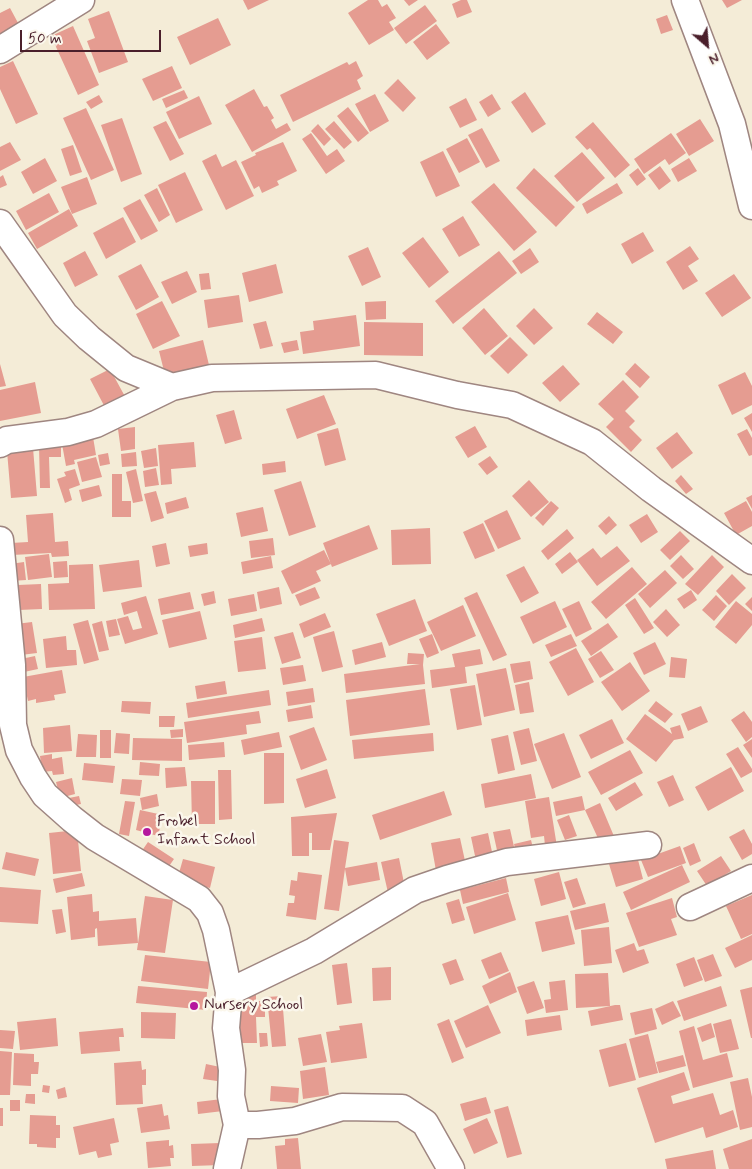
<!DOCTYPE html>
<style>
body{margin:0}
#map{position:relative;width:752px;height:1169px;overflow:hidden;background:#f4ecd7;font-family:Mynerve,sans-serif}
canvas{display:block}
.north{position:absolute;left:682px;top:20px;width:50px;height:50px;-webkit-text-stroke:4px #fbf7ec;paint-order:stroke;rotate:153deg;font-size:14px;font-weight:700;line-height:20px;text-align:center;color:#4a1f2b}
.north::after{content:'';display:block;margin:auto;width:18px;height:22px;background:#4a1f2b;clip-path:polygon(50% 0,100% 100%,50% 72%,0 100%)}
.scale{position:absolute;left:20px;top:30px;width:141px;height:22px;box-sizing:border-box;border:2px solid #4a1f2b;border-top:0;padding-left:6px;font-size:15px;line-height:18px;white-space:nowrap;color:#4a1f2b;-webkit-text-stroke:4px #fbf7ec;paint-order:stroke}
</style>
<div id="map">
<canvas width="752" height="1169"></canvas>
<div class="north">N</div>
<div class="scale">50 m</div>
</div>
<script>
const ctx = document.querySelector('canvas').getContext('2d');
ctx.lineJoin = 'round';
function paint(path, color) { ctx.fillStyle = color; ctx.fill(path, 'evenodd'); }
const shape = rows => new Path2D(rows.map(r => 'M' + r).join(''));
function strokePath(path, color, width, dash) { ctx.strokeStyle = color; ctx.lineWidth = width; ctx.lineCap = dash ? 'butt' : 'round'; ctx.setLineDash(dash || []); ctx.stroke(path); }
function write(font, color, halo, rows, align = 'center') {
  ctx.font = font + ' Mynerve,sans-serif'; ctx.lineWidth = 5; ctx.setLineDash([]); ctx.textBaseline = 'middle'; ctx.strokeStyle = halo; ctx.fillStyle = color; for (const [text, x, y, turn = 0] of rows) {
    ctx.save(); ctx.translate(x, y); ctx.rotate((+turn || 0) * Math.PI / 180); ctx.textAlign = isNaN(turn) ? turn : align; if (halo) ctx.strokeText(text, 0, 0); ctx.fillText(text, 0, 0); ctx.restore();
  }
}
const building = shape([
 [243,0,269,0,248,10],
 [368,0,378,0,382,7,387,4,396,18,389,22,394,30,369,45,348,13],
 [404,0,418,0,409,6],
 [461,0,467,0,472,12,457,18,452,4],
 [722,0,742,0,727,8],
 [425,5,437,21,406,44,394,28],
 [10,8,24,34,0,47,0,13],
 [109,11,128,62,99,73,87,41,95,38,88,19],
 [667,15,673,30,661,34,656,19],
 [218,18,231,45,190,65,177,37],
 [436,24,450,43,427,60,413,42],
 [73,26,99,85,78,95,51,36],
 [13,61,38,114,16,124,0,89,0,67],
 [356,61,363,76,357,80,361,89,293,122,280,95,347,62,349,65],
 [172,66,182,88,153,101,142,79],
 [398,79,416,98,403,112,384,93],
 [254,89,264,107,267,106,274,118,271,120,276,129,287,123,291,130,252,152,225,105],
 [184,90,188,98,166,108,162,99],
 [525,92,546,124,532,133,511,102],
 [375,94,389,121,370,132,355,104],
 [492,94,501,109,488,117,479,102],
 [99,95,103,102,91,109,86,102],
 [199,96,212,124,179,139,166,112],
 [466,98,477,120,460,128,449,107],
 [348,107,369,133,358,142,337,116],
 [86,108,114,170,91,180,63,118],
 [122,118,142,174,121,182,101,125],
 [700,119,714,141,689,156,676,134],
 [166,121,184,154,170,161,153,127],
 [334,121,352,142,344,149,325,129],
 [593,122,630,165,615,178,590,148,587,150,575,137],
 [318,124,331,139,324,146,311,131],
 [482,128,500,161,486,168,468,135],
 [311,133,327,156,337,149,345,161,326,174,302,139],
 [671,133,686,153,669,165,665,159,644,174,634,159],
 [467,138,480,162,459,173,446,149],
 [10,142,21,160,0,171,0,147],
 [283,142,297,171,277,181,279,185,262,193,259,186,254,189,241,162,256,155,255,153],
 [73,145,82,172,70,176,61,149],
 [443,151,460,186,436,197,420,162],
 [582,152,605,178,577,202,554,176],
 [216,154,222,167,236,160,254,196,226,210,202,161],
 [45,158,57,181,33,194,21,172],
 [689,158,697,171,678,182,671,169],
 [660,166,671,181,659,190,648,175],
 [534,168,575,207,556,227,516,188],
 [638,168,646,179,637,186,629,175],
 [185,172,203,210,176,223,158,185],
 [3,175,7,185,0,188,0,177],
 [87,177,97,204,72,214,61,187],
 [494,183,537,232,514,251,471,202],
 [617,183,623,193,587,214,582,204],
 [157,188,170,215,159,222,144,195],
 [49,193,59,212,26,230,16,211],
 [140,199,158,231,141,240,123,208],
 [69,209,78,226,37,249,28,233],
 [463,216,480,245,459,257,442,229],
 [123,217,136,242,106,259,93,233],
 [643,232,654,251,632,264,621,244],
 [423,237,449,272,429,288,402,253],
 [690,246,699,259,688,266,698,281,683,290,666,262],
 [368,247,381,277,362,286,348,256],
 [530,248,539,262,521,274,512,261],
 [85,251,98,275,75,287,63,263],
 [499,251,517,273,453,324,435,301],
 [141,264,159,297,136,310,118,276],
 [276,264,283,293,249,302,242,273],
 [187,271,197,292,172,304,161,282],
 [209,273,211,289,201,290,199,274],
 [734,274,751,298,722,317,705,293],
 [239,295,243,322,208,328,204,300],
 [162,301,180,336,153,349,136,314],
 [386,301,386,319,366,320,365,302],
 [484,308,508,336,485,355,462,328],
 [534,308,553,328,534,345,516,326],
 [597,312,623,332,613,344,587,324],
 [356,315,360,346,303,354,300,332,314,330,313,321],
 [266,321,273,346,260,349,253,324],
 [364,322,423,323,423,356,364,355],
 [510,337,528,355,508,374,490,356],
 [203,340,209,365,165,375,159,351],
 [297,340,299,350,284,353,281,343],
 [635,363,650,377,640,388,625,374],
 [0,364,6,386,0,387],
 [563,365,580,384,560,402,542,383],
 [110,369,128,402,108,413,90,379],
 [745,372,752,386,752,405,732,415,718,385],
 [623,380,639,397,625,411,635,421,629,427,642,440,631,452,606,427,614,419,598,404],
 [35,382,41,413,0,421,0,390],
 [324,395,336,424,297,439,286,409],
 [234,410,242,439,225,444,216,415],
 [752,413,752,432,744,418],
 [475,426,487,447,468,458,455,437],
 [135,427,135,449,121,451,118,429],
 [338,428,346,460,325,466,317,434],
 [747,429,752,438,752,455,749,456,737,434],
 [677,432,693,453,672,469,656,448],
 [93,437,96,455,74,460,75,464,66,466,62,444],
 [194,442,196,467,171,469,172,484,161,485,158,445],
 [39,445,61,445,61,457,49,457,50,488,40,488],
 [33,448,37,496,11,498,7,451],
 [156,448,158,466,144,468,141,451],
 [136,452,137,466,122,467,121,454],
 [108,453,110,464,100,466,98,455],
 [490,456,498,467,487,475,478,464],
 [96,457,102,477,82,482,77,462],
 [285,461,286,472,263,475,262,464],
 [156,468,159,485,145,487,143,471],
 [75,469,80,485,69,489,72,500,65,503,57,479,66,476,64,472],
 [136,469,143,501,133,503,126,472],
 [112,474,122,474,122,501,131,501,131,517,112,517],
 [681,475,693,489,686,494,675,481],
 [529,480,549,502,531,517,512,496],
 [301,481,316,527,289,536,274,490],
 [99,485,102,496,82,502,79,490],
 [156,491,164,518,151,522,144,494],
 [752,495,752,509,746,498],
 [186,497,189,508,167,514,165,503],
 [551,501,559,508,543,526,535,518],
 [746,501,752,512,752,526,736,535,724,513],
 [263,507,268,531,241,537,236,513],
 [507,510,521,539,498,549,484,521],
 [53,513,55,542,68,541,69,556,52,557,51,553,12,555,11,543,28,542,26,515],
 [647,514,658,532,641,543,629,525],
 [609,516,617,525,606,535,598,526],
 [483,523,495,551,475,559,463,532],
 [369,525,378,549,332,567,323,543],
 [430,528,431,564,392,565,391,530],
 [567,529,574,538,548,560,541,551],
 [680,531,690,541,670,560,660,550],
 [273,538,275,555,251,558,249,541],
 [166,543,170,564,156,567,152,546],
 [207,543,208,554,190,557,188,546],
 [617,546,630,561,597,586,577,560,593,548,601,558],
 [324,550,331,564,316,571,321,581,292,594,281,571],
 [570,552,578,562,562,574,555,564],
 [49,554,52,577,28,580,25,557],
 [681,555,694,569,683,579,670,566],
 [712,555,724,567,698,595,685,584],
 [271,556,273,568,243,574,241,562],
 [139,560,142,587,103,592,99,565],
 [67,561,68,577,54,578,53,562],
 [24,562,26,580,11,581,10,564],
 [93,564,95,609,49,610,48,584,69,583,69,565],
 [524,566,539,593,521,603,506,575],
 [632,567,647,584,606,619,591,602],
 [665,570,677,583,650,608,638,594],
 [732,574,746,588,729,605,716,591],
 [41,584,42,609,19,610,18,585],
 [279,587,282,604,260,609,257,592],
 [315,587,320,598,300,606,295,595],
 [691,590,697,600,684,609,677,599],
 [214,591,216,603,204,606,201,594],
 [190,592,194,609,161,615,158,599],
 [477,592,507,655,493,661,464,598],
 [254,594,257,611,231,616,228,599],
 [716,595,727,606,714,621,702,610],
 [146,596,158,634,125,644,117,619,128,616,133,630,142,628,137,611,124,615,121,603],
 [752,597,752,611,745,604],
 [635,598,654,628,644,634,625,605],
 [415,599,427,631,389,646,376,614],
 [555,601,567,627,533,644,520,617],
 [579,601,592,629,576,637,562,609],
 [736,601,752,614,752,625,736,644,715,627],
 [463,605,476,636,441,651,427,622],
 [666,609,680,625,667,637,653,622],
 [200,611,207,639,169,648,162,620],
 [325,613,331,627,304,638,299,624],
 [262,618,265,631,235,638,233,625],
 [116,619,120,635,109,637,106,621],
 [88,620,99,660,84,664,73,624],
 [102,621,109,650,99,652,92,624],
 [32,622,37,653,21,655,16,624],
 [608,623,618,637,591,656,581,641],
 [334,631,343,667,322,672,313,637],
 [293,632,301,658,282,664,274,637],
 [432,634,439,653,427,658,419,639],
 [571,634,577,646,551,657,545,645],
 [66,636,67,650,76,650,77,665,46,668,43,639],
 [262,637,266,669,238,672,234,641],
 [382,642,386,657,355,665,352,650],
 [655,642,666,664,644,675,633,653],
 [576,648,594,682,568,696,549,662],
 [480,649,483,664,465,667,467,683,432,688,430,670,455,667,452,654],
 [601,651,614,670,600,678,588,659],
 [408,653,424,654,423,665,425,684,346,693,344,674,420,664,407,664],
 [35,656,38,669,24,672,21,659],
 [671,657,687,659,685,678,669,677],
 [530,661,533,679,514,683,510,664],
 [630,662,650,691,622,711,601,682],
 [303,665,306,681,283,685,280,668],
 [506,668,515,710,484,717,476,674],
 [62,670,66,693,54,695,55,700,36,703,36,699,28,701,23,677],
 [225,681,227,694,197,699,195,686],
 [529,682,534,712,520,714,515,685],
 [475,685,482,725,457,730,450,689],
 [313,688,315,702,288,706,286,692],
 [425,689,430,725,350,736,346,700],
 [269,690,271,705,188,718,186,703],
 [122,701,151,702,150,714,121,712],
 [656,701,673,714,665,723,648,711],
 [311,705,313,718,288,722,286,710],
 [701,706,708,722,688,731,681,714],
 [259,711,261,723,246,725,247,734,187,743,184,722],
 [744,711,752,722,752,737,746,742,731,720],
 [645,714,672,734,670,728,680,725,684,738,674,740,656,762,626,739],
 [159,716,175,716,174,727,159,727],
 [612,719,624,743,591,759,579,735],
 [70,725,72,751,44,753,43,728],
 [314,727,327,760,301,770,289,736],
 [529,728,537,761,521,765,513,732],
 [183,729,183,737,171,738,170,730],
 [100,730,111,730,111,758,100,758],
 [279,732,282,747,244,755,241,740],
 [116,733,130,734,129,754,114,753],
 [433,733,434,751,354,759,352,740],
 [564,733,581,777,552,789,534,744],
 [78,734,97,735,96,757,76,757],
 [508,735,515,770,498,774,491,739],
 [133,738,182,739,182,761,132,760],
 [752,739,752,758,743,745],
 [224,742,225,757,189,760,188,745],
 [738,747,752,769,752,772,741,778,726,754],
 [630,750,643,773,601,795,588,772],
 [264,753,284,753,284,803,264,804],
 [52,754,52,759,62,757,64,774,53,775,52,771,42,772,40,756],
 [140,762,160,764,159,776,139,775],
 [84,763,115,766,113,783,82,780],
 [185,767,187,786,166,788,165,768],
 [731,767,744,791,708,811,695,787],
 [327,769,336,798,305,808,296,779],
 [218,770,231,770,232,819,219,820],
 [531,774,536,798,485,808,481,784],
 [673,775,684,800,669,807,657,782],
 [72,778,75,794,60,798,56,782],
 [122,779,142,780,140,796,120,794],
 [191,781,215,781,215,824,192,824],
 [635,782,643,795,616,811,608,798],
 [444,791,452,815,380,840,372,815],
 [157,794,159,806,142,810,140,798],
 [79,796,81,804,71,806,69,798],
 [582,796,585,810,556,816,553,802],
 [549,797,558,853,546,855,544,836,531,838,525,801],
 [125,801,135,802,129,836,119,834],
 [600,803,616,841,602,847,585,810],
 [140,810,163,815,158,836,136,830],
 [337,813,330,850,312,850,312,833,309,833,309,856,292,856,291,817],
 [569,815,577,836,565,840,557,820],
 [510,829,517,860,500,864,493,832],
 [744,829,752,844,752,854,742,860,729,837],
 [77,830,81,871,53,874,49,833],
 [488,833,495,866,478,870,471,837],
 [460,838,467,870,437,876,431,843],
 [334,840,349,842,345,868,377,862,380,880,348,886,345,869,339,911,324,909],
 [531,840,534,852,517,856,514,844],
 [148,842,174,859,165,872,139,855],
 [694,843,701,861,690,866,683,848],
 [680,846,686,863,648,877,641,860],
 [6,852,39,859,35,876,2,869],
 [637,856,643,879,616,887,609,864],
 [721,856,731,871,707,886,697,871],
 [399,858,406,893,389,897,381,862],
 [183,859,215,867,210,888,177,880],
 [682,865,690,882,631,910,623,892],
 [298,872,322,875,316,920,286,916,288,903,294,903,295,896,289,895,291,880,297,881],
 [559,872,566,899,541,906,534,879],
 [82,873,85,886,56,893,53,879],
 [506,878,509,892,463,904,460,890],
 [577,878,586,904,573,908,564,882],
 [0,887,41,890,38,924,0,922],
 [508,893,516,920,474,934,466,907],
 [92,894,93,912,99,911,99,921,136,918,138,943,98,946,97,928,95,929,95,937,71,940,67,897],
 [752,895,752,934,741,939,726,906],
 [145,896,173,900,165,953,137,950],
 [672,898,677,917,671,919,677,935,639,947,626,913],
 [459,899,465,920,452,924,446,903],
 [605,903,609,922,575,930,570,911],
 [62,909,66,932,56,934,52,910],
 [568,915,575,944,542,952,535,922],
 [609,927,612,963,584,966,581,930],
 [752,935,752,960,735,968,725,948],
 [634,943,637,951,644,949,649,963,623,973,615,950],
 [501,952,509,971,489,979,481,960],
 [713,954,722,976,705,982,697,960],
 [145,955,211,962,208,989,141,981],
 [694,957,703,980,684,987,676,964],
 [456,959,464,980,450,985,442,964],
 [347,963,352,1003,337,1005,332,965],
 [391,967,391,1000,373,1001,372,968],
 [510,972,517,992,490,1004,482,986],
 [608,973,610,1006,576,1008,575,974],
 [565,980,568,1010,546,1013,544,1000,551,999,549,982],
 [534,981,544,1008,527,1014,517,987],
 [138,986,207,992,206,1010,136,1003],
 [721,986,727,1006,684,1021,677,1001],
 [752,987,752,1038,751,1038,740,990],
 [246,995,256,995,256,1001,265,1001,265,1017,256,1017,257,1043,236,1043,236,1003,246,1003],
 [282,996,286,1046,272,1047,267,997],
 [673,1001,681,1016,662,1025,655,1009],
 [488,1005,501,1033,466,1048,454,1021],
 [615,1005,620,1005,623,1020,591,1026,588,1011],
 [652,1008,657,1029,635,1035,630,1013],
 [141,1012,176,1013,175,1039,141,1038],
 [560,1015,562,1030,527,1036,525,1020],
 [56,1018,58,1046,20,1050,17,1022],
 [449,1019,464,1058,452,1063,437,1024],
 [731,1019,739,1049,720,1053,713,1024],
 [362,1023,367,1058,331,1063,326,1032,340,1030,339,1026],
 [711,1023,715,1037,702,1042,697,1028],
 [694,1026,703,1060,727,1053,733,1077,693,1088,679,1031],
 [123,1028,124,1037,119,1037,120,1051,81,1054,79,1032],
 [0,1030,15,1031,13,1049,0,1048],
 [259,1033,267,1033,268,1046,260,1047],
 [321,1034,327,1062,303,1066,298,1038],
 [648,1034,658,1073,639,1078,629,1039],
 [626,1043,636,1080,609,1087,599,1050],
 [0,1051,12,1052,10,1095,0,1095],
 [14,1053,34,1054,34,1062,39,1062,38,1074,31,1074,31,1086,13,1085],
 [683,1055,686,1066,659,1073,656,1062],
 [141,1061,142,1070,146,1069,146,1085,142,1085,143,1104,116,1105,114,1063],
 [206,1064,220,1067,217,1081,203,1079],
 [325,1067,329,1095,303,1099,300,1071],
 [684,1072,690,1090,671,1096,673,1104,713,1093,720,1115,733,1110,738,1127,706,1138,703,1127,655,1143,637,1088],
 [748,1078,752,1097,752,1127,740,1130,730,1082],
 [43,1085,50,1086,49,1093,42,1092],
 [271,1086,299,1088,298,1103,270,1101],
 [65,1087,67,1097,58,1099,56,1090],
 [26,1094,35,1094,35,1104,25,1103],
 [486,1097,491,1113,465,1121,460,1104],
 [222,1099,223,1111,198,1114,197,1102],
 [10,1100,20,1100,20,1111,10,1111],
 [162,1104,164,1116,168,1115,170,1129,141,1133,137,1108],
 [508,1106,522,1154,507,1158,494,1110],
 [0,1108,3,1108,3,1126,0,1126],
 [30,1115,56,1116,56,1125,60,1125,60,1138,56,1138,56,1148,37,1147,37,1144,29,1144],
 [114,1118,119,1142,110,1144,112,1155,98,1158,96,1151,79,1155,73,1127],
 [487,1118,498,1143,474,1154,463,1129],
 [298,1138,301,1169,277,1169,275,1146,285,1145,285,1139],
 [752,1139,752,1169,729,1169,723,1149],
 [169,1140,169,1146,173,1145,174,1158,170,1158,171,1166,148,1168,146,1142],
 [220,1143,221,1165,192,1166,191,1144],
 [713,1150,716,1169,667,1169,665,1159]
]);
const minor = shape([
 [685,0,732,124,752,206],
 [0,50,81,0],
 [0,223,65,315,89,338,126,368,172,387,212,378,376,375,457,395,512,405,592,442,651,489,752,561],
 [0,444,7,440,68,432,96,424,172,387],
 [0,540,12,665,13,725,19,750,33,777,45,795,72,819,95,837,199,899,210,913,216,930,229,992,226,1028,232,1070,231,1096,237,1125,227,1169],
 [690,907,752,878],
 [229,992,314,951,415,890,447,879,507,862,648,845],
 [237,1125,258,1125,295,1121,342,1107,402,1108,425,1123,451,1169]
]);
const markers = [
 [147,832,5,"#b5179e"],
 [194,1006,5,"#b5179e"]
];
const poiNames = [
 ["Frobel",157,823],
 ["Infant School",157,841],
 ["Nursery School",204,1006]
];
paint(building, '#e59c91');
strokePath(minor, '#9f8681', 29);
strokePath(minor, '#fff', 26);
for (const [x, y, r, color] of markers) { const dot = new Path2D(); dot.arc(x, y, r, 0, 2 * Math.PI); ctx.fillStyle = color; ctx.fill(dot); strokePath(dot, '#fbf7ec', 2); }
write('16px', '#4a1f2b', '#fbf7ec', poiNames, 'left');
</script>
